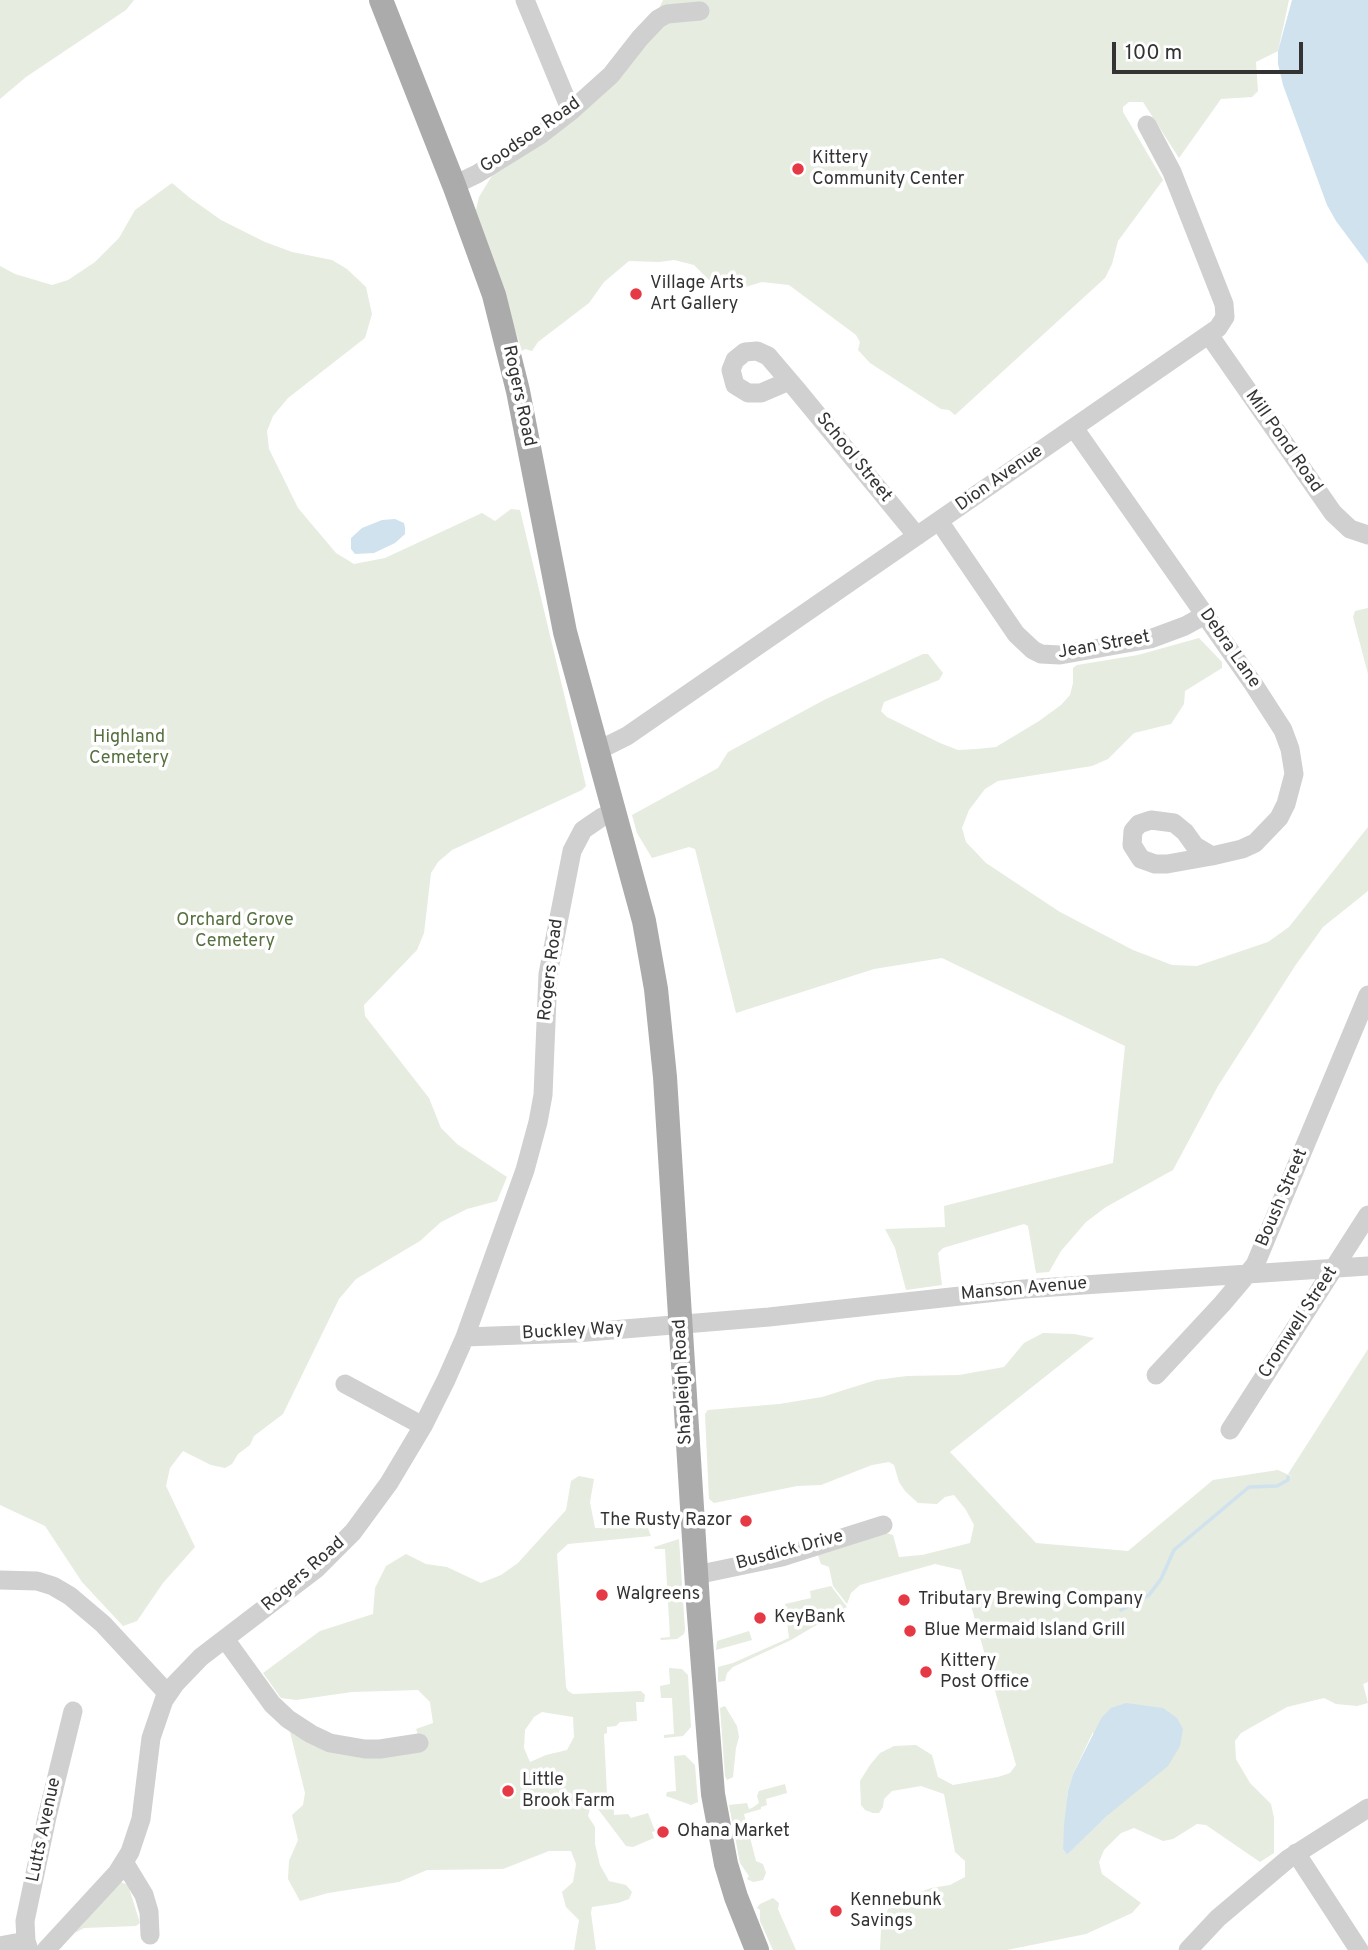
<!DOCTYPE html>
<style>
body{margin:0}
#map{position:relative;width:1368px;height:1950px;overflow:hidden;background:#fff;font-family:Overpass,sans-serif}
canvas{display:block}
.scale{position:absolute;left:1112px;top:42px;width:191px;height:32px;box-sizing:border-box;border:4px solid #333;border-top:0;padding-left:9px;font-size:21px;line-height:24px;white-space:nowrap;color:#333;-webkit-text-stroke:5px #fff;paint-order:stroke}
</style>
<div id="map">
<canvas width="1368" height="1950"></canvas>
<div class="scale">100 m</div>
</div>
<script>
const ctx = document.querySelector('canvas').getContext('2d');
ctx.lineJoin = 'round';
function paint(path, color) { ctx.fillStyle = color; ctx.fill(path, 'evenodd'); }
const shape = rows => new Path2D(rows.map(r => 'M' + r).join(''));
function strokePath(path, color, width, dash) { ctx.strokeStyle = color; ctx.lineWidth = width; ctx.lineCap = dash ? 'butt' : 'round'; ctx.setLineDash(dash || []); ctx.stroke(path); }
function write(font, color, halo, rows, align = 'center') {
  ctx.font = font + ' Overpass,sans-serif'; ctx.lineWidth = 7; ctx.setLineDash([]); ctx.textBaseline = 'middle'; ctx.strokeStyle = halo; ctx.fillStyle = color; for (const [text, x, y, turn = 0] of rows) {
    ctx.save(); ctx.translate(x, y); ctx.rotate((+turn || 0) * Math.PI / 180); ctx.textAlign = isNaN(turn) ? turn : align; if (halo) ctx.strokeText(text, 0, 0); ctx.fillText(text, 0, 0); ctx.restore();
  }
}
const green = shape([
 [0,0,134,0,126,10,26,77,0,99],
 [663,0,1289,0,1278,51,1256,62,1258,91,1252,97,1221,99,1179,158,1143,102,1129,102,1123,107,1123,112,1163,180,1118,241,1112,264,1105,278,955,415,949,410,941,409,870,363,858,350,860,342,856,335,789,285,762,282,742,288,724,287,709,280,694,265,674,260,659,262,629,261,604,282,589,303,538,342,532,351,525,349,522,351,476,210,479,197,493,174,642,44],
 [172,183,190,198,221,220,265,242,292,252,332,260,347,269,366,287,372,314,365,338,288,398,273,416,267,431,269,449,298,508,336,553,354,564,385,558,482,513,495,521,511,509,520,510,586,786,582,790,452,850,438,862,431,873,424,933,417,950,364,1005,365,1016,429,1098,441,1128,457,1144,507,1177,497,1201,467,1209,441,1222,420,1241,356,1279,339,1299,283,1414,254,1436,250,1445,238,1454,232,1464,225,1468,211,1465,183,1451,170,1468,166,1486,195,1547,163,1583,137,1621,123,1626,82,1582,45,1526,0,1505,0,266,15,274,52,285,68,280,95,262,119,238,135,210],
 [1368,608,1368,674,1353,617,1355,611],
 [1199,638,1222,662,1222,668,1185,691,1184,704,1171,724,1134,733,1108,759,1092,766,998,781,985,789,969,810,962,828,966,842,986,863,1060,912,1133,950,1172,965,1197,966,1268,942,1289,927,1368,827,1368,891,1323,927,1295,966,1218,1086,1173,1170,1106,1207,1086,1222,1061,1251,1049,1272,1036,1273,1028,1226,1024,1224,943,1248,938,1253,942,1285,906,1290,895,1248,885,1229,945,1227,944,1206,1113,1163,1125,1046,942,958,874,969,736,1013,695,849,689,847,652,858,637,833,632,815,718,768,728,752,824,700,923,654,928,654,943,673,939,680,884,702,881,711,887,717,940,743,958,750,977,749,996,747,1039,721,1061,705,1070,695,1073,683,1073,668,1077,665,1138,655],
 [1043,1333,1074,1334,1094,1338,950,1452,1036,1543,1128,1551,1213,1480,1278,1470,1293,1477,1288,1474,1368,1349,1368,1682,1363,1684,1368,1703,1357,1706,1336,1704,1324,1698,1287,1707,1241,1733,1235,1741,1236,1759,1250,1783,1271,1804,1274,1818,1274,1853,1260,1862,1206,1825,1197,1824,1173,1839,1163,1841,1134,1828,1121,1833,1104,1850,1099,1862,1102,1874,1141,1903,1132,1913,1086,1934,1007,1950,880,1950,881,1930,888,1909,904,1898,931,1888,950,1885,965,1877,965,1861,955,1852,944,1794,921,1786,892,1791,884,1799,883,1807,879,1813,873,1813,865,1810,861,1805,860,1781,870,1765,880,1753,894,1746,916,1745,932,1755,938,1777,953,1785,998,1777,1010,1773,1016,1765,961,1570,935,1564,860,1585,851,1593,847,1604,833,1586,829,1567,821,1564,818,1555,886,1533,893,1535,899,1557,922,1555,970,1543,974,1525,966,1510,954,1495,945,1497,937,1504,918,1503,905,1491,899,1482,894,1465,889,1462,872,1465,821,1485,797,1486,714,1503,709,1499,705,1414,708,1410,779,1404,822,1397,876,1380,907,1376,959,1375,1004,1367,1024,1343],
 [1093,1732,1108,1815,1067,1855,1063,1849,1068,1791,1073,1774],
 [579,1476,594,1479,590,1502,595,1528,648,1528,651,1536,568,1544,557,1554,566,1687,568,1691,573,1694,641,1691,645,1695,644,1702,636,1702,637,1721,620,1722,616,1726,607,1727,607,1733,604,1734,607,1794,613,1794,614,1815,628,1814,631,1818,648,1813,655,1831,652,1832,654,1838,633,1847,626,1846,598,1809,591,1805,588,1816,595,1827,595,1844,600,1865,609,1881,626,1885,632,1892,629,1899,618,1903,592,1907,591,1913,596,1950,574,1950,579,1920,566,1907,562,1892,573,1882,576,1864,571,1851,549,1851,503,1869,427,1870,399,1882,328,1893,300,1901,288,1879,289,1861,298,1840,292,1815,303,1805,305,1793,289,1728,303,1739,422,1746,416,1729,433,1723,430,1702,418,1690,352,1692,296,1700,281,1698,263,1673,320,1631,373,1614,375,1588,386,1566,406,1554,426,1564,447,1567,481,1583,501,1575,518,1563,566,1510,571,1481],
 [542,1712,573,1717,574,1737,567,1750,546,1755,530,1762,524,1748,525,1730,534,1717],
 [679,1539,685,1630,684,1634,677,1639,661,1640,660,1638,670,1637,665,1549,655,1549,654,1547],
 [831,1586,847,1607,791,1640,733,1667,727,1673,725,1681,718,1682,718,1667,733,1663,789,1638,785,1604,811,1598,810,1591],
 [749,1631,752,1640,716,1650,717,1641],
 [669,1668,682,1669,688,1675,691,1727,683,1736,664,1738,664,1735,674,1734,672,1698,661,1698,660,1686,670,1684],
 [725,1706,737,1726,739,1737,736,1748,733,1777,727,1780,725,1776,720,1708],
 [685,1755,695,1765,698,1802,691,1805,666,1796,667,1792,676,1791,674,1756],
 [785,1784,787,1793,766,1799,767,1805,761,1807,761,1809,744,1814,756,1861,763,1864,766,1873,763,1880,753,1882,747,1879,749,1876,740,1863,729,1805,747,1803,749,1809,752,1808,759,1803,757,1796,759,1791],
 [120,1882,126,1884,129,1888,140,1923,136,1926,84,1928,75,1933],
 [773,1898,779,1903,778,1909,796,1950,773,1950,760,1921,760,1910,757,1908,760,1904]
]);
const water = shape([
 [1292,0,1368,0,1368,264,1336,221,1327,205,1283,85,1278,64,1278,51],
 [395,519,404,523,405,528,405,534,395,543,374,553,355,554,351,549,351,538,362,528,382,520],
 [1126,1703,1163,1708,1177,1718,1183,1729,1180,1746,1168,1766,1108,1815,1067,1855,1063,1849,1064,1825,1068,1791,1073,1774,1102,1717,1111,1708]
]);
const stream = shape([
 [1121,1610,1149,1595,1161,1579,1174,1550,1249,1487,1277,1486,1288,1480,1288,1477]
]);
const minor = shape([
 [525,0,571,111],
 [454,185,477,174,540,135,571,111,611,75,640,38,658,19,667,14,700,11],
 [1209,335,1333,513,1350,529,1368,535],
 [789,381,761,393,748,393,735,385,731,370,735,360,745,352,757,351,768,356,797,390,917,536],
 [1074,428,1254,685,1283,730,1290,749,1294,774,1286,804,1279,818,1255,843,1242,849,1212,856],
 [939,521,1016,634,1033,650,1041,654,1060,655,1150,639,1185,626,1205,615],
 [597,751,627,736,1218,328,1225,317,1224,304,1172,172,1147,125],
 [1151,820,1174,823,1185,832,1195,846,1212,856,1167,864,1155,864,1141,859,1132,845,1133,831,1139,824,1151,820],
 [465,1337,576,1333,769,1317,1024,1289,1368,1266],
 [1156,1375,1222,1304,1255,1265,1368,995],
 [345,1384,423,1426],
 [1230,1430,1368,1215],
 [696,1575,782,1557,883,1525],
 [0,1580,37,1581,53,1586,70,1596,103,1624,168,1694],
 [225,1639,272,1704,288,1719,311,1734,330,1743,365,1749,380,1749,419,1743],
 [1296,1853,1359,1950],
 [124,1862,144,1895,149,1912,150,1935],
 [0,1946,26,1941],
 [29,1950,26,1941,25,1921,47,1817,73,1711],
 [46,1950,117,1873,130,1852,141,1819,151,1738,164,1700,175,1684,201,1657,316,1569,353,1532,389,1483,423,1426,446,1380,465,1337,525,1170,538,1122,543,1095,548,974,572,851,583,830,602,817,615,812],
 [1188,1950,1218,1918,1288,1859,1368,1808]
]);
const major = shape([
 [381,0,454,185,494,295,518,391,565,632,644,921,656,989,665,1077,698,1603,713,1794,726,1864,736,1897,757,1950]
]);
const markers = [
 [798,169,7,"#e63946"],
 [636,294,7,"#e63946"],
 [746,1521,7,"#e63946"],
 [602,1595,7,"#e63946"],
 [904,1600,7,"#e63946"],
 [760,1618,7,"#e63946"],
 [910,1631,7,"#e63946"],
 [926,1672,7,"#e63946"],
 [508,1791,7,"#e63946"],
 [663,1832,7,"#e63946"],
 [836,1911,7,"#e63946"]
];
const streetNames = [
 ["Goodsoe Road",531,136,-35],
 ["Rogers Road",518,396,78],
 ["Mill Pond Road",1283,442,55],
 ["School Street",853,458,51],
 ["Dion Avenue",1000,479,-35],
 ["Jean Street",1104,646,-10],
 ["Debra Lane",1229,649,55],
 ["Rogers Road",552,970,-83],
 ["Boush Street",1283,1198,-67],
 ["Manson Avenue",1024,1290,-5],
 ["Cromwell Street",1299,1323,-57],
 ["Buckley Way",573,1332,-3],
 ["Shapleigh Road",684,1382,-93],
 ["Busdick Drive",790,1551,-15],
 ["Rogers Road",304,1575,-41],
 ["Lutts Avenue",45,1830,-78]
];
const poiNames = [
 ["Kittery",812,159],
 ["Community Center",812,180],
 ["Village Arts",650,284],
 ["Art Gallery",650,305],
 ["The Rusty Razor",732,1521,"right"],
 ["Walgreens",616,1595],
 ["Tributary Brewing Company",918,1600],
 ["KeyBank",774,1618],
 ["Blue Mermaid Island Grill",924,1631],
 ["Kittery",940,1662],
 ["Post Office",940,1683],
 ["Little",522,1781],
 ["Brook Farm",522,1802],
 ["Ohana Market",677,1832],
 ["Kennebunk",850,1901],
 ["Savings",850,1922]
];
const parkNames = [
 ["Highland",129,738],
 ["Cemetery",129,759],
 ["Orchard Grove",235,921],
 ["Cemetery",235,942]
];
paint(green, '#e6ecdf');
paint(water, '#cfe2ee');
strokePath(stream, '#cfe2ee', 3.5);
strokePath(minor, '#d0d0d0', 19);
strokePath(major, '#ababab', 24);
for (const [x, y, r, color] of markers) { const dot = new Path2D(); dot.arc(x, y, r, 0, 2 * Math.PI); ctx.fillStyle = color; ctx.fill(dot); strokePath(dot, '#fff', 2.5); }
write('18px', '#333', '#fff', streetNames);
write('18px', '#333', '#fff', poiNames, 'left');
write('18px', '#56703f', '#fff', parkNames);
</script>
